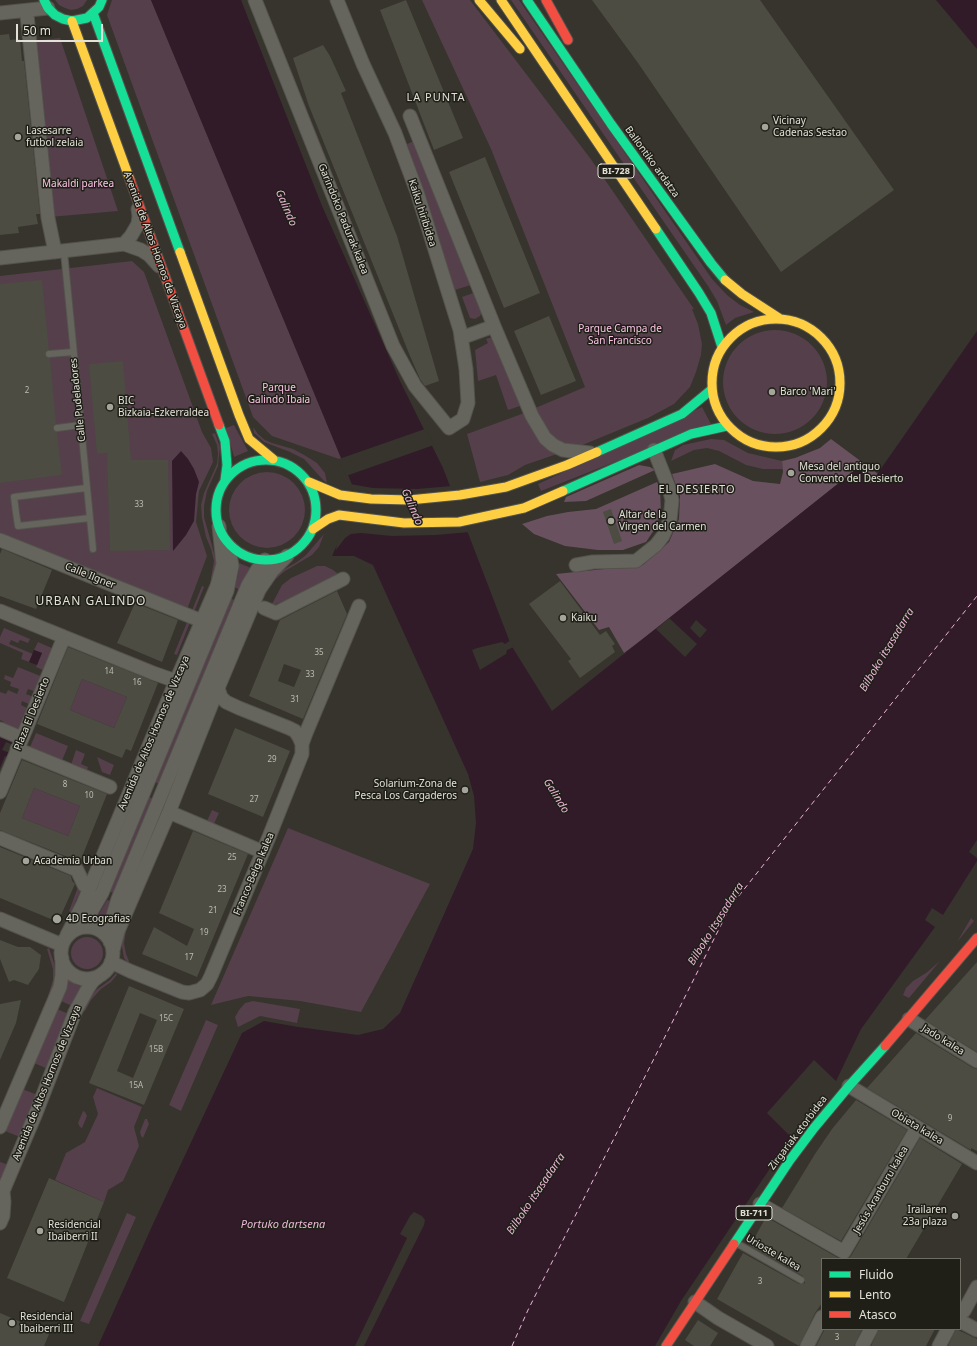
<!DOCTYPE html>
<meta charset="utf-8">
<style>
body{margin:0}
#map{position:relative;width:977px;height:1346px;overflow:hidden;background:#36342c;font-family:"Noto Sans",sans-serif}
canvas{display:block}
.legend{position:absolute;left:821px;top:1258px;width:140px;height:72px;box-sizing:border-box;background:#1f1f18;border:1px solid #6d6d64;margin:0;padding:5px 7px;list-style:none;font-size:12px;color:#e1e1d7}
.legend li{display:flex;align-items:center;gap:8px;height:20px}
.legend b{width:20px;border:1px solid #6d6d64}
.scale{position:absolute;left:16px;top:24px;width:87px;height:18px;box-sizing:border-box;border:2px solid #e1e1d7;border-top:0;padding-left:5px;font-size:12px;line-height:14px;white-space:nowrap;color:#e1e1d7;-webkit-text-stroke:3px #1f1f18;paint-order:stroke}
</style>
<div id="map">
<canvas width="977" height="1346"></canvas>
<ul class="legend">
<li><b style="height:5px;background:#16e098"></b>Fluido</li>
<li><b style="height:5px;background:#ffcf43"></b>Lento</li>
<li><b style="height:5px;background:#f24e42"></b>Atasco</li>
</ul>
<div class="scale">50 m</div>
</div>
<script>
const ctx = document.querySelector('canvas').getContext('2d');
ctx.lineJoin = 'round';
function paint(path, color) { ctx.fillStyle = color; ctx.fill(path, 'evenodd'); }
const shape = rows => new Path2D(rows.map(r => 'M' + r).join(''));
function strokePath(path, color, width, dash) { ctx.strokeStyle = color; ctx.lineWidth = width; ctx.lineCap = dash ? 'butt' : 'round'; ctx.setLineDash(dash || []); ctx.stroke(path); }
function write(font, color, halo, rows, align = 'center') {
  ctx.font = font + ' "Noto Sans",sans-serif'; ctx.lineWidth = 3; ctx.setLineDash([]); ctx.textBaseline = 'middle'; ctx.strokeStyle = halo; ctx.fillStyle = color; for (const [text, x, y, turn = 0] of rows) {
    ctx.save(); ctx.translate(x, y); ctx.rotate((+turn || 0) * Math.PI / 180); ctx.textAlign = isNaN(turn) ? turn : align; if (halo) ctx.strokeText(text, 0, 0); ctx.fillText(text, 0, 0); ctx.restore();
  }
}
const green = shape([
 [55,0,87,0,83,6,77,9,71,10,65,8,59,5],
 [112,0,151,0,342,460,272,436,253,417,107,15],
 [422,0,470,0,590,158,694,309,692,309,698,324,702,344,701,355,696,372,690,387,674,404,648,418,580,446,564,446,555,441,544,426,533,409,585,387,491,149],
 [511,0,519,0,712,279,727,295,740,305,754,312,735,318,726,325,717,301,708,286],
 [60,38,118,211,50,217,33,41],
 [414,141,474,284,455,290,431,221,407,144],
 [132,261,144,272,202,432,211,448,213,462,199,491,196,522,207,556,185,615,0,539,0,276],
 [476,292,483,310,480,316,475,319,470,318,462,297],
 '723 382a52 52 0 1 1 104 0a52 52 0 1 1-104 0Z',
 [489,338,492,338,523,405,508,410,496,375,478,381,475,350,488,343,486,339],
 [702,407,711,424,541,491,538,484],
 [527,412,557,454,525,465,508,475,480,482,467,434],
 [234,425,248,451,234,457,226,428],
 [253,427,258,434,265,440,272,443,293,449,306,456,317,463,325,473,327,483,323,480,304,459,290,452,264,442,254,433],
 [215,433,220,447,218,466,207,491,204,506,204,517,216,560,216,570,214,579,211,578,214,561,211,549,206,537,202,518,201,505,204,493,217,464,218,454,217,445,212,434],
 [711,439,724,440,748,453,782,461,783,469,763,469,746,465,719,451,707,448,694,450,671,461,675,450,683,445],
 '229 510a38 38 0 1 1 76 0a38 38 0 1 1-76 0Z',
 [324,534,319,547,312,555,285,571,271,583,265,595,261,598,265,588,281,571,297,562,306,555],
 [239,563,251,568,239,590,235,587,238,575],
 [317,566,325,566,333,570,337,573,339,578,274,605,272,604,282,585,291,578],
 [202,586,204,587,177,655,174,654],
 [230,598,234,600,159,784,155,782],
 [4,628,30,639,28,643,20,640,18,643,11,640,9,644,33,654,29,662,21,659,23,653,0,643,0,637],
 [38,642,54,649,45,671,36,667,42,653,34,650],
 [18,667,43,677,36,692,28,689,26,694,34,697,31,705,22,701,21,705,29,709,19,735,1,728,4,722,0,720,0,692,6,694,8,690,17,694,19,689,10,686,11,682,4,679,5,675,13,678],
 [82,679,127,697,114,728,70,710],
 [36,733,68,746,61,763,54,757,30,747],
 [76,750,85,754,81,764,88,767,87,770,95,773,94,778,70,768],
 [97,757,114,765,110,775,102,772],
 [34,788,80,806,68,836,22,818],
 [148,796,153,799,114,893,110,892],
 [212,810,219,813,213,826,206,823],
 [288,828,430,884,361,1012,300,1001,248,996,211,1005],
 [78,887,81,889,71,912,69,911],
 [107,900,111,901,105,922,96,919],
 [131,912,133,913,126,931,124,943,126,954,129,961,128,963,124,958,122,947,122,937],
 [971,918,974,921,957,942],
 '71 953a16 16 0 1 1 32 0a16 16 0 1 1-32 0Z',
 [49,948,54,963,55,972,53,988,50,997,48,996,53,980,53,969,47,949],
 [940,961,909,998,903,995,906,988,913,981,926,973],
 [116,973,117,975,111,982,101,989,91,1000,85,1011,83,1010,89,998,96,990,110,980],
 [68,980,77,985,82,986,72,1006,61,1001,65,992],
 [253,1001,300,1009,297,1023,260,1016,238,1027,235,1017,239,1010,245,1003],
 [57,1009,69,1014,48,1069,34,1063],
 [206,1020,218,1025,181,1111,169,1105],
 [97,1088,142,1107,134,1127,139,1146,123,1181,108,1190,104,1202,55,1180,66,1153,85,1142,98,1114,93,1097],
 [22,1089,38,1095,20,1137,5,1131],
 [83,1111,85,1112,87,1116,82,1128,80,1127,78,1123],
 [145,1119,147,1119,149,1124,143,1138,141,1136,140,1132],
 [0,1162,9,1165,0,1185],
 [127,1213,136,1217,89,1324,80,1321]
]);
const forest = shape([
 [831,439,878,474,871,484,859,467,656,629,624,653,609,627,599,630,556,574,643,565,669,542,679,519,680,496,672,474,715,464,753,481,780,484,783,472,782,461,795,458,820,448],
 [639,465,650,467,655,470,586,501,564,502,566,497],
 [657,482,660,489,661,513,656,527,646,542,623,550,598,550,565,546,534,534,522,524,547,516,568,512,596,509]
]);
const water = shape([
 [151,0,241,0,322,206,400,381,443,468,511,645,552,711,859,467,871,483,977,331,977,840,969,852,977,858,977,861,943,915,932,908,925,920,935,927,861,1029,836,1081,814,1060,767,1113,791,1137,681,1301,655,1346,364,1346,424,1225,425,1220,422,1216,414,1212,410,1216,400,1234,407,1238,355,1346,98,1346,153,1224,242,1033,264,1021,298,1027,358,1035,383,1029,400,1013,473,849,476,823,474,796,468,774,373,565,354,556,332,556,358,499],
 [936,0,977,0,977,49],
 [181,451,188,459,194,469,199,482,196,494,194,521,186,535,173,551,172,461],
 [34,650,42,653,37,665,29,662],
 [0,735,16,742,14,745,6,742,2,750,10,753,9,757,5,756,0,768]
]);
const pier = shape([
 [425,429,434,445,346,476,339,459],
 [350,484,373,488,417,489,452,486,470,532,436,535,392,536,361,533,351,534,345,538,336,550,337,540,356,499],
 [669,618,697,644,685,657,656,629],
 [696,620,707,630,700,638,690,628],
 [511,640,514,647,507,650,506,654,480,670,472,650,477,648,502,642,505,644]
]);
const ferry = shape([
 [512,1346,528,1310,730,907,977,596]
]);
const building = shape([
 [406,0,463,138,434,150,380,10],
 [592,0,760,0,894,190,781,272,638,63],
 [9,34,10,40,20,39,22,61,24,61,40,214,36,214,38,224,18,227,19,233,0,235,0,35],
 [323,45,330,56,346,91,341,93,397,236,439,381,425,386,420,379,410,356,309,106,293,58],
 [485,157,540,293,504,308,449,172],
 [42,280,49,350,45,352,45,355,47,358,50,358,56,424,54,425,53,428,54,431,57,432,62,475,0,483,0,284],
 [549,316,576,381,541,395,514,331],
 [123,361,131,460,168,460,170,550,110,551,107,453,97,454,89,364],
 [611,509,622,541,614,544,603,512],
 [2,549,52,570,36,609,0,596,0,554],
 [560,581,600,635,606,631,615,644,612,646,615,652,580,678,568,661,571,659,529,604],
 [337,591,347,614,303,719,249,696,280,620],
 [284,664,301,670,294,687,278,681],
 [135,603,178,620,162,662,117,643],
 [68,647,158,683,131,751,126,749,122,758,37,724],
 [82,679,127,697,114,728,70,710],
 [235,728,290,751,263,817,208,794],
 [22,760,107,794,80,862,0,830,0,813],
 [34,788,80,806,68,836,22,818],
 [193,831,248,854,197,977,142,954,154,927,187,946,194,929,159,913],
 [0,847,71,876,72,881,75,884,58,922,0,898],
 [0,940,18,947,30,947,41,955,39,969,28,985,14,980,9,982,0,959],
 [977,962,977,1052,925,1020],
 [129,986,184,1009,144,1105,89,1083],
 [140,1013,157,1020,133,1078,117,1071],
 [21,1000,16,1023,0,1060,0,1004],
 [916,1033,973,1068,977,1069,977,1151,971,1148,971,1150,867,1088],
 [856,1100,907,1130,841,1241,782,1208,815,1154,832,1129],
 [920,1138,962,1164,906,1259,848,1259,851,1256],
 [49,1178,104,1202,64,1302,7,1278],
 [766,1217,840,1259,822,1259,822,1303,815,1313,799,1346,717,1299,743,1253,799,1284,801,1284,805,1283,805,1280,803,1276,750,1246],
 [0,1313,49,1334,44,1346,0,1346],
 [698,1320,718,1333,710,1346,694,1346,685,1340],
 [825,1329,862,1329,854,1346,816,1346],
 [879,1329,935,1329,926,1346,871,1346],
 [956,1329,977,1339,977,1346,948,1346]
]);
const lane = shape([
 [64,252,93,549],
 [49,354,73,352],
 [57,428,80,425],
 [86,488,14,497,16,513,18,526,90,518],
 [738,1244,801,1280]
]);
const street = shape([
 [255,0,393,346,415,386,449,428,463,419,468,403,466,369,460,330,417,192,395,133,363,64,337,0],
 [0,13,48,8],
 [27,15,48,218,55,252],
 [410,116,494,326,532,416,545,438,553,445,563,450,590,453],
 [124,244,131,236,138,224,139,216,138,209],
 [0,258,124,244,141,250,149,255,159,266],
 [461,338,494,326],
 [0,540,202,621],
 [576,565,593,562,636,561,656,545,663,536,670,520,672,500,669,488,654,450],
 [264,608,276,613,343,579],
 [0,611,153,673,176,681],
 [0,729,19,737,23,736],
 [302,744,306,733,359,606],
 [17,749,110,787],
 [0,792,64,637],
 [169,812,263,852],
 [0,838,77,870,84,885],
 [0,919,62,945],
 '61 953a26 26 0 1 1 52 0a26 26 0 1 1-52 0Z',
 [74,930,91,912,102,893,227,591,232,566,229,549],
 [67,935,83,904,176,681,217,586,223,564,219,526],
 [110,942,111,922,118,899,248,585,257,570,265,560],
 [113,950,118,931,169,812,218,688,259,590,272,571,287,556],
 [111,962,130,971,182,992,189,993,200,990,207,984,211,976,269,837,302,754,302,744,299,737,295,731,289,728,239,708,226,702,221,697,218,688],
 [909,1019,977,1061],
 [849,1086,977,1163],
 [0,1127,60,987,62,975,62,958],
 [0,1198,36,1113,75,1012,88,988,93,981,103,973],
 [760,1204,844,1252,917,1128],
 [0,1223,3,1216,4,1202,3,1191],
 [695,1302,718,1318,767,1346],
 [964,1311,977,1287],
 [960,1321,977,1330],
 [807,1346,822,1317],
 [862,1346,871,1329],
 [939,1346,948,1329]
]);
const fast = shape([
 [44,0,48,8,55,15,63,19,72,21,87,18,99,7,102,0],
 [527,0,611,124,711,263,725,280],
 [93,13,180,252],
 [656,229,699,293,711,313,722,347],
 [219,425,225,441,227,465,225,480],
 [597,452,682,414,711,390],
 '216 510a50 50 0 1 1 100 0a50 50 0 1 1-100 0Z',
 [563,491,691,434,727,426],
 [734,1244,790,1160,814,1128,849,1086,885,1046]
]);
const slow = shape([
 [479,0,520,49],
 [501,0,656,229],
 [72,21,130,180],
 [180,252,239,415,249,439,273,459],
 [725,280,742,294,779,318],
 '712 383a64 64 0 1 1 128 0a64 64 0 1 1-128 0Z',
 [309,482,340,495,371,499,409,500,460,495,506,487,567,465,597,452],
 [313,529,328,519,339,515,404,523,459,522,524,508,563,491]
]);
const jam = shape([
 [546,0,568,40],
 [130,180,219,425],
 [885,1046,977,938],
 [666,1346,734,1244]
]);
const markers = [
 [765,127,4,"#a5a49b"],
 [18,137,4,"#a5a49b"],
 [772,392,4,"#a5a49b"],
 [110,407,4,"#a5a49b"],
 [791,473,4,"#a5a49b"],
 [611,521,4,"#a5a49b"],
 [563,618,4,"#a5a49b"],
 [465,790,4,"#a5a49b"],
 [26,861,4,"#a5a49b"],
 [57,919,5,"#a5a49b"],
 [955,1216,4,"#a5a49b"],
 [40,1231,4,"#a5a49b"],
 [12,1323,4,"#a5a49b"]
];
const numberNames = [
 ["2",27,391],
 ["33",139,505],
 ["35",319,653],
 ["14",109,672],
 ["33",310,675],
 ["16",137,683],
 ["31",295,700],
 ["29",272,760],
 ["8",65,785],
 ["10",89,796],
 ["27",254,800],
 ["25",232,858],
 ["23",222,890],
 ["21",213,911],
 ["19",204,933],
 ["17",189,958],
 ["15C",166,1019],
 ["15B",156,1050],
 ["15A",136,1086],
 ["9",950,1119],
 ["3",760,1282],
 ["3",837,1338]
];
const shields = [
 [616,171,36],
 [754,1213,36]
];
const shieldNames = [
 ["BI-728",616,171],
 ["BI-711",754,1213]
];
const poiNames = [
 ["Vicinay",773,121],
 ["Cadenas Sestao",773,133],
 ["Lasesarre",26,131],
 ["futbol zelaia",26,143],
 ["Barco 'Mari'",780,392],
 ["BIC",118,401],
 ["Bizkaia-Ezkerraldea",118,413],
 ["Mesa del antiguo",799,467],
 ["Convento del Desierto",799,479],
 ["Altar de la",619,515],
 ["Virgen del Carmen",619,527],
 ["Kaiku",571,618],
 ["Solarium-Zona de",457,784,"right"],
 ["Pesca Los Cargaderos",457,796,"right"],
 ["Academia Urban",34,861],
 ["4D Ecografias",66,919],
 ["Irailaren",947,1210,"right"],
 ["23a plaza",947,1222,"right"],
 ["Residencial",48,1225],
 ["Ibaiberri II",48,1237],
 ["Residencial",20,1317],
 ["Ibaiberri III",20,1329]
];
const streetNames = [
 ["Ballontiko ardatza",652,162,54],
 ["Kaiku hiribidea",422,213,72],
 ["Garindoko Padurak kalea",343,219,68],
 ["Avenida de Altos Hornos de Vizcaya",155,250,70],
 ["Calle Pudeladores",78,400,-96],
 ["Calle Ilgner",90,576,22],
 ["Plaza El Desierto",32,714,-68],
 ["Avenida de Altos Hornos de Vizcaya",154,733,-67],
 ["Franco-Belga kalea",254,874,-67],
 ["Jado kalea",943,1040,32],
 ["Avenida de Altos Hornos de Vizcaya",47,1083,-68],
 ["Obieta kalea",917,1127,31],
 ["Zirgariak etorbidea",798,1133,-53],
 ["Jesús Aranburu kalea",881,1190,-60],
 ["Urioste kalea",773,1253,30]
];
const parkNames = [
 ["Makaldi parkea",78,184],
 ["Parque Campa de",620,329],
 ["San Francisco",620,341],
 ["Parque",279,388],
 ["Galindo Ibaia",279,400]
];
const neighbourhoodNames = [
 ["LA PUNTA",436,98],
 ["EL DESIERTO",697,490]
];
const waterNames = [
 ["Galindo",286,208,67],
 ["Galindo",412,507,67],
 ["Bilboko itsasadarra",887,650,-59],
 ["Galindo",556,796,58],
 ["Bilboko itsasadarra",716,924,-58],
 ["Bilboko itsasadarra",536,1194,-56],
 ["Portuko dartsena",283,1225]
];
const quarterNames = [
 ["URBAN GALINDO",91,602]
];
paint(green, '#543f4b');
paint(forest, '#6a515f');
paint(water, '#311b29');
paint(pier, '#36342c');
strokePath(ferry, '#edb7d8', 1, [5, 4]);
paint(building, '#4c4c42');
strokePath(lane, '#54524c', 8);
strokePath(street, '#54524c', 15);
strokePath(fast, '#54524c', 11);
strokePath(slow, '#54524c', 11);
strokePath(jam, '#54524c', 11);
strokePath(lane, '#65655e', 6);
strokePath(street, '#65655e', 13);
strokePath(fast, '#16e098', 9);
strokePath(slow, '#ffcf43', 9);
strokePath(jam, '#f24e42', 9);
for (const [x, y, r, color] of markers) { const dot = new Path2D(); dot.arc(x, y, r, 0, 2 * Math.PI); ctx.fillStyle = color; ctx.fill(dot); strokePath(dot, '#1f1f18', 1.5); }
write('8px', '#bcbcb2', null, numberNames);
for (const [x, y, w] of shields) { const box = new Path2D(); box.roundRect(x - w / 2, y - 7, w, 14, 3); ctx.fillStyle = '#1f1f18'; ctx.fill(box); strokePath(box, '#e1e1d7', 1); }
write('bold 9px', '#e1e1d7', null, shieldNames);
write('10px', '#e1e1d7', '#1f1f18', poiNames, 'left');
write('10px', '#e1e1d7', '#1f1f18', streetNames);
write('10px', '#fbc4e5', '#1f1f18', parkNames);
ctx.letterSpacing = '1px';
write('11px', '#e1e1d7', '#1f1f18', neighbourhoodNames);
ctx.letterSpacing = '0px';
write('italic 11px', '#edb7d8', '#1f1f18', waterNames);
ctx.letterSpacing = '1px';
write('12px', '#e1e1d7', '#1f1f18', quarterNames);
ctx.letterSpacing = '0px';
</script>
